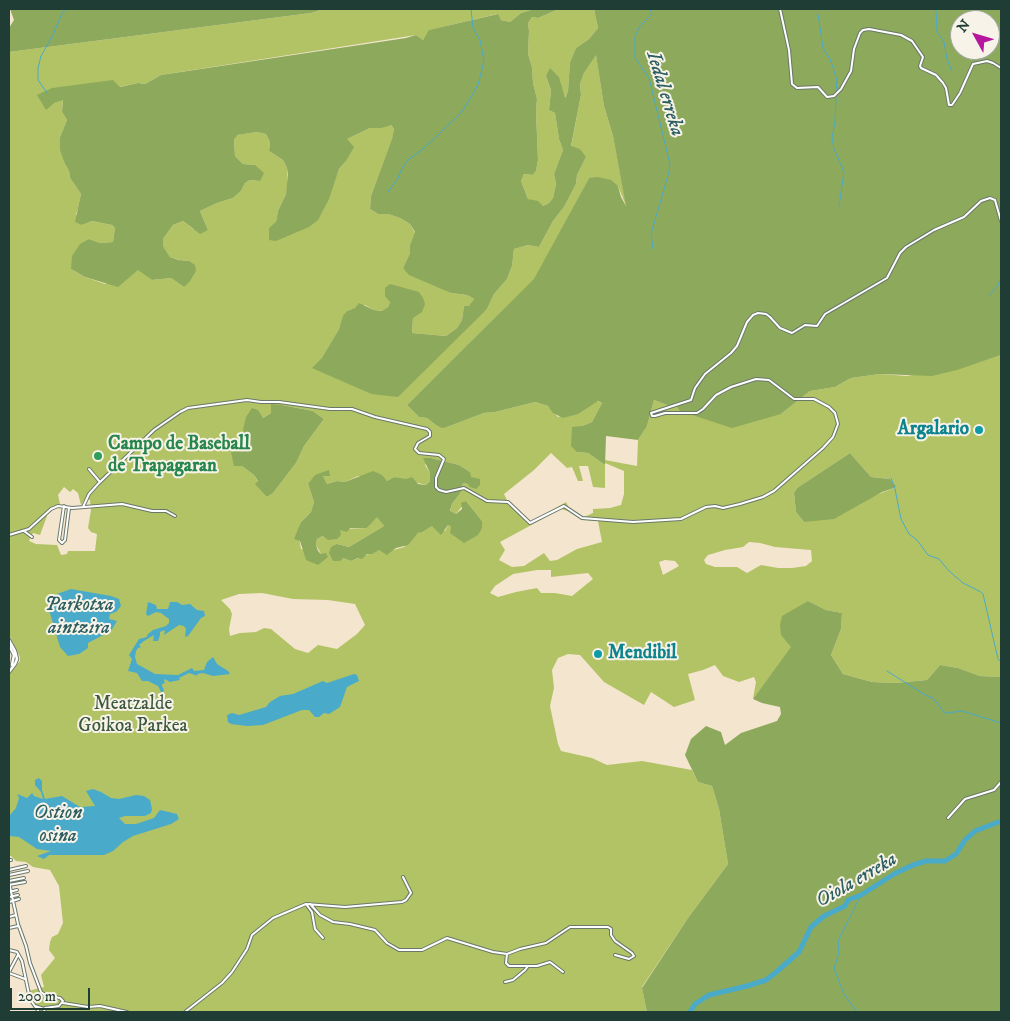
<!DOCTYPE html>
<style>
body{margin:0}
#map{position:relative;width:1010px;height:1021px;overflow:hidden;background:#f4e5ce;font-family:"IM FELL DW Pica",serif}
canvas{display:block}
.frame{position:absolute;inset:0;border:10px solid #1f3d34;pointer-events:none}
.north{position:absolute;left:950px;top:10px;width:50px;height:50px;box-sizing:border-box;background:#f7f3e8;border:1px solid #a1aaa0;border-radius:50%;rotate:309deg;font-size:14px;font-weight:700;line-height:20px;text-align:center;color:#1f3d34}
.north::after{content:'';display:block;margin:auto;width:18px;height:22px;background:#b5179e;clip-path:polygon(50% 0,100% 100%,50% 72%,0 100%)}
.scale{position:absolute;left:10px;top:988px;width:80px;height:22px;box-sizing:border-box;border:2px solid #1f3d34;border-top:0;padding-left:6px;font-size:15px;line-height:18px;white-space:nowrap;color:#1f3d34;-webkit-text-stroke:4px #f7f3e8;paint-order:stroke}
</style>
<div id="map">
<canvas width="1010" height="1021"></canvas>
<div class="frame"></div>
<div class="north">N</div>
<div class="scale">200 m</div>
</div>
<script>
const ctx = document.querySelector('canvas').getContext('2d');
ctx.lineJoin = 'round';
function paint(path, color) { ctx.fillStyle = color; ctx.fill(path, 'evenodd'); }
const shape = rows => new Path2D(rows.map(r => 'M' + r).join(''));
function strokePath(path, color, width, dash) { ctx.strokeStyle = color; ctx.lineWidth = width; ctx.lineCap = dash ? 'butt' : 'round'; ctx.setLineDash(dash || []); ctx.stroke(path); }
function write(font, color, halo, rows, align = 'center') {
  ctx.font = font + ' "IM FELL DW Pica",serif'; ctx.lineWidth = 4; ctx.setLineDash([]); ctx.textBaseline = 'middle'; ctx.strokeStyle = halo; ctx.fillStyle = color; for (const [text, x, y, turn = 0] of rows) {
    ctx.save(); ctx.translate(x, y); ctx.rotate((+turn || 0) * Math.PI / 180); ctx.textAlign = isNaN(turn) ? turn : align; if (halo) ctx.strokeText(text, 0, 0); ctx.fillText(text, 0, 0); ctx.restore();
  }
}
const green = shape([
 [324,9,534,9,521,13,510,22,501,20,497,14,430,30,423,40,416,35,161,75,145,84,138,83,119,87,52,88,54,103,63,99,62,112,67,120,60,137,65,164,69,171,70,178,81,194,78,209,76,214,82,225,92,221,112,225,115,228,113,242,100,243,89,239,71,269,85,277,105,284,139,269,152,280,171,278,184,287,189,261,180,260,170,257,163,246,163,239,173,225,183,221,193,229,208,230,200,211,217,203,233,198,241,191,245,183,250,180,260,181,255,165,243,164,235,156,234,140,236,135,257,132,266,134,270,142,269,151,283,160,287,168,288,185,286,194,278,211,276,222,334,182,339,169,346,161,347,139,370,128,382,128,390,124,394,129,392,140,371,196,370,209,378,214,388,214,400,218,410,224,415,233,410,245,410,253,403,268,451,293,467,295,474,299,469,307,464,306,462,320,457,328,446,336,412,333,413,318,390,302,388,307,383,311,374,310,365,305,347,311,339,329,321,359,334,377,371,394,487,309,494,294,507,279,512,266,514,249,528,245,539,247,553,221,564,207,576,184,577,175,586,157,571,147,581,95,580,84,584,73,596,54,604,106,613,136,627,208,618,186,589,178,535,279,407,405,419,417,427,418,436,425,447,427,484,413,495,412,535,402,548,406,558,417,597,401,602,403,592,422,582,426,577,452,588,453,605,465,605,488,593,487,588,466,579,466,583,481,578,481,572,467,567,468,551,453,534,470,504,494,507,500,529,522,533,521,566,502,569,508,578,515,584,517,593,513,593,509,610,508,621,505,624,494,624,471,605,463,605,460,637,466,638,440,647,426,654,400,672,407,676,405,781,414,810,391,835,387,851,378,880,374,907,376,973,364,1001,355,1001,677,980,676,958,668,940,665,927,680,895,683,872,682,843,674,831,655,841,629,842,613,826,610,808,601,792,647,753,699,756,682,754,677,739,682,723,676,715,665,703,670,688,674,695,700,674,707,651,692,644,705,604,682,580,655,568,654,558,658,552,670,554,688,550,706,558,744,561,751,592,758,607,765,642,761,692,770,698,782,712,786,719,809,728,864,688,918,642,987,647,1012,38,1012,29,999,28,991,44,987,41,975,55,958,49,950,50,942,52,937,58,934,63,923,59,886,50,870,33,867,26,862,16,861,11,856,9,856,9,674,20,661,20,657,9,635,9,52,311,13],
 [271,405,282,405,313,411,324,419,304,446,296,463,273,493,267,497,254,475,242,466,237,451,244,437,243,430,271,413],
 [850,453,871,477,890,479,897,487,804,522,796,512,794,493,797,488],
 [431,458,459,465,470,472,469,484,463,483,461,492,452,504,450,512,456,514,466,501,482,521,451,527,448,525,445,531,432,526,418,533,404,547,390,551,379,550,351,561,343,558,337,544,349,547,384,526,377,516,367,528,339,529,317,539,316,545,321,554,301,549,298,532,301,522,311,512,314,502,308,484,329,471,323,476,327,484,337,481,345,482,358,476,387,481,394,477,426,485,430,481,430,473,425,465],
 [64,487,70,492,73,489,78,493,81,505,85,499,90,500,91,510,88,528,91,532,97,534,95,551,68,551,67,554,61,555,57,545,36,544,29,541,33,533,40,535,47,516,44,513,52,507,60,504,58,495],
 [561,509,568,511,583,520,598,521,602,542,577,549,557,560,550,561,544,553,524,566,512,567,499,560,505,550,500,542],
 [749,542,760,543,775,547,811,550,812,561,806,566,792,568,778,568,761,565,747,573,737,567,715,567,706,564,704,560,708,555,725,550,743,547],
 [665,560,675,561,679,566,663,575,659,562],
 [537,570,551,570,551,577,588,573,593,579,572,596,555,593,541,593,537,588,516,592,498,597,490,593,495,586,513,574],
 [262,593,293,599,328,600,355,604,365,625,357,634,337,649,318,645,308,653,295,649,271,629,264,628,256,632,240,633,230,636,229,629,232,614,230,609,221,600,239,594],
 [559,9,594,9,598,28,589,39,576,48,570,62,568,91,564,99,546,76,551,90,549,110,555,113,559,139,563,150,554,174,556,184,553,198,549,203,543,206,528,199,521,181,524,174,533,175,536,171,538,160,536,112,537,99,533,83,532,67,528,54,529,31,528,23,532,17,538,18]
]);
const forest = shape([
 [10,9,324,9,311,13,9,52,9,28,14,20],
 [534,9,559,9,538,18,532,17,528,23,529,31,528,54,532,67,533,83,537,99,536,112,538,160,536,171,533,175,524,174,521,181,528,199,538,201,543,206,549,203,553,198,556,184,554,174,563,150,559,139,555,113,549,110,551,90,546,76,550,68,559,77,565,98,568,91,570,62,576,48,589,39,598,28,594,9,1001,9,1001,355,957,370,932,376,880,374,851,378,835,387,810,391,781,414,732,428,680,411,676,405,672,407,654,400,647,426,638,440,606,436,605,465,588,453,577,452,571,446,572,427,582,426,592,422,602,403,598,401,578,414,563,418,553,413,548,406,535,402,495,412,484,413,447,427,442,428,436,425,427,418,419,417,407,405,534,279,589,178,598,177,611,180,618,186,621,197,626,206,613,136,604,106,596,55,584,73,580,84,581,95,571,146,580,149,586,157,577,175,576,184,564,207,553,221,539,247,528,245,514,249,512,266,507,279,494,294,487,309,398,397,371,394,312,368,321,359,339,329,343,316,347,311,355,308,359,303,374,310,382,311,388,307,390,302,385,296,385,288,390,284,419,292,423,298,425,304,422,312,413,318,412,333,446,336,457,328,462,320,464,306,469,306,474,299,467,295,451,293,409,275,403,268,410,253,410,245,415,232,410,224,400,218,388,214,378,214,370,209,371,196,392,139,394,129,391,125,382,128,370,128,347,139,354,147,346,161,339,169,329,199,318,220,309,227,276,241,269,240,269,228,276,222,278,211,286,194,288,175,287,168,283,160,269,151,270,142,266,134,257,132,237,135,234,140,235,156,243,164,255,165,264,173,260,181,250,180,245,183,241,191,233,198,217,203,200,211,208,230,200,234,183,221,173,225,163,239,163,246,170,257,179,260,189,261,195,265,196,271,190,281,184,287,171,278,152,280,138,270,118,287,85,277,71,269,72,256,80,244,89,239,100,243,113,242,115,228,112,225,92,221,82,225,75,222,81,194,70,178,69,171,65,164,60,150,60,137,67,120,62,112,63,100,54,103,46,110,37,95,52,88,113,80,120,87,138,83,145,84,161,75,406,38,416,35,423,40,429,30,498,14,501,20,510,22,521,13],
 [960,20,990,20,990,50,960,50],
 [271,404,282,405,313,411,324,419,304,446,296,463,273,493,267,497,255,484,258,481,254,475,242,466,234,466,231,452,237,451,244,437,243,430,246,417,252,408,258,410,263,418,271,413],
 [850,453,871,477,890,479,897,487,882,492,834,519,804,522,796,512,794,493,797,488],
 [423,458,431,458,459,465,470,472,471,477,480,479,480,485,476,489,470,487,468,484,463,483,461,492,452,504,450,511,456,514,462,509,461,503,466,501,482,521,482,528,478,535,464,543,450,533,451,527,448,525,441,535,432,526,422,532,418,533,408,545,396,548,387,555,379,550,372,554,367,554,362,559,358,558,351,561,343,558,340,561,333,561,329,553,331,547,337,544,349,547,384,526,377,517,367,528,350,528,347,532,340,530,341,535,337,539,328,540,323,536,317,539,316,545,318,551,321,554,326,553,328,557,318,565,306,560,300,541,294,539,301,522,311,512,314,502,308,484,315,475,329,470,330,476,323,476,327,484,337,481,345,482,373,471,382,475,387,481,394,477,406,479,412,477,418,484,426,485,430,481,430,473],
 [808,601,826,610,842,613,841,629,831,655,843,674,872,682,895,683,927,680,940,665,958,668,980,676,1001,677,1001,1012,647,1012,642,988,688,918,728,864,719,809,712,786,698,782,685,755,691,739,706,726,721,732,725,745,741,733,777,721,781,714,780,707,762,703,753,699,791,647,781,635,780,625,782,616]
]);
const water = shape([
 [71,589,111,596,119,599,121,606,116,612,110,614,109,619,117,621,111,631,88,643,88,648,79,654,68,656,60,647,49,610,57,594],
 [148,602,156,605,157,609,168,609,170,602,177,602,182,605,190,604,197,610,204,611,205,616,201,618,188,636,185,637,186,629,184,626,179,625,164,635,165,630,160,632,160,635,158,641,153,641,154,635,144,641,139,645,141,647,138,648,136,651,135,657,137,664,155,674,178,675,192,668,194,671,204,670,207,662,213,657,217,664,228,671,230,674,213,676,203,673,197,674,198,676,189,673,179,678,180,680,170,682,165,679,164,681,165,683,162,684,162,686,164,690,162,694,158,686,148,681,142,681,137,673,128,671,132,659,129,655,139,639,147,637,147,635,153,630,166,626,169,623,169,619,161,613,156,612,148,616,146,614],
 [354,674,357,675,359,681,347,687,340,707,329,714,324,713,319,717,315,717,309,710,302,710,263,725,247,726,231,724,228,722,227,715,232,713,239,715,266,707,270,702,280,696,293,694,323,681,327,683],
 [39,778,42,781,42,790,45,799,62,796,80,807,95,806,86,791,93,789,101,792,111,798,119,799,136,795,144,796,150,800,152,809,151,813,145,816,125,816,119,818,125,824,136,824,154,818,160,810,177,814,179,819,171,824,133,836,123,842,113,851,104,855,49,855,44,859,37,856,51,851,37,849,19,837,9,836,9,816,16,808,19,798,17,794,27,798,32,793,34,796,43,799,41,792,35,785,35,780]
]);
const stream = shape([
 [650,9,652,14,640,26,635,36,635,58,649,78,670,164,669,172,651,234,653,249],
 [936,9,937,32,944,42,947,59,952,71],
 [818,14,823,48,830,59,837,80,836,91],
 [47,93,38,80,38,68,41,56,53,35,62,13,67,9],
 [836,98,835,122,832,138,834,149,844,172,839,206],
 [388,192,398,178,402,168,409,159,423,149,462,112,478,85,484,61,480,40,473,28,471,9],
 [989,296,998,285,1001,278],
 [891,478,895,489,901,519,909,534,917,540,928,555,939,559,949,571,963,583,981,592,983,594,998,659,1001,662],
 [887,671,925,695,933,698,943,711,946,713,962,711,1001,723],
 [857,1012,844,994,834,968,839,953,838,941,861,895]
]);
const river = shape([
 [690,1012,695,1004,709,995,747,986,766,980,774,974,799,952,811,927,824,916,845,906,848,900,861,895,894,874,913,865,926,861,945,861,956,854,965,840,975,831,1001,821]
]);
const minor = shape([
 [780,9,789,50,792,84,797,88,818,87,827,97,834,96,841,89,851,71,854,49,860,33,863,30,869,29,901,35,912,41,923,57,920,66,921,68,936,75,943,83,946,88,949,105,952,105,960,93,973,64,987,61,993,63,1001,68],
 [89,469,100,482],
 [64,506,59,540,62,543,65,540,69,508],
 [83,507,89,494,98,484,154,430,180,412,188,408,247,400,261,402,279,402,330,409,352,409,375,417,427,429,430,432,430,436,418,443,415,449,419,453,439,455,444,459,436,478,436,487,439,490,446,492,464,488,487,501,508,502,530,523,564,506,582,518,633,522,681,519,706,507,715,506,723,508,740,504,763,497,774,491,823,448,833,437,838,424,835,413,829,407,814,399,794,399,769,380,756,379,731,387,716,395,703,409,697,413,665,413,655,416,652,416,651,413,691,400,695,388,705,374,731,353,737,346,747,322,753,315,758,313,766,314,770,317,780,328,792,333,805,325,817,326,825,314,887,278,900,253,906,247,934,230,964,217,981,201,990,198,995,200,1001,221],
 [24,531,32,537],
 [9,535,29,529,51,509,58,506,72,508,122,504,152,511,166,511,175,516],
 [948,818,965,799,994,790,1001,782],
 [9,860,11,860],
 [9,870,26,866],
 [9,875,28,871],
 [9,881,24,878],
 [9,882,18,924,26,946,30,963,41,992,45,995,60,998,63,1001,59,1006,45,1008,44,1012],
 [9,885,25,882],
 [9,892,17,890],
 [9,897,18,895],
 [9,902,19,899],
 [306,904,312,912,315,929,323,938],
 [310,904,320,915,333,922,350,924,375,930,387,943,399,950,422,950,447,938,493,952,507,954],
 [9,917,16,915],
 [9,928,18,926],
 [9,950,17,952,22,961,30,999,39,1012],
 [9,972,18,955],
 [563,972,550,962,537,966,509,966,506,963,507,954,520,949,546,943,570,927,608,927,611,929,611,935,615,941,632,953,634,956,629,959,615,955],
 [9,973,25,979],
 [505,982,513,980,525,970,528,966],
 [63,1003,88,1007,100,1006,127,1012],
 [35,1006,44,1009],
 [185,1012,222,983,232,972,247,949,252,935,273,918,306,904,345,907,402,902,406,900,411,893,403,877]
]);
const tertiary = shape([
 [9,640,15,651,17,659,15,664,9,672],
 [9,645,14,655,12,665]
]);
const markers = [
 [979,430,5,"#0f9aa8"],
 [98,456,5,"#2e9e5b"],
 [598,654,5,"#0f9aa8"]
];
const cultureNames = [
 ["Argalario",969,430],
 ["Mendibil",608,654,"left"]
];
const leisureNames = [
 ["Campo de Baseball",108,445],
 ["de Trapagaran",108,467]
];
const parkNames = [
 ["Meatzalde",133,705],
 ["Goikoa Parkea",133,727]
];
const waterNames = [
 ["Iedal erreka",664,94,73],
 ["Parkotxa",79,606],
 ["aintzira",79,629],
 ["Ostion",58,814],
 ["osina",58,837],
 ["Oiola erreka",857,881,-30]
];
paint(green, '#b2c366');
paint(forest, '#8da95b');
paint(water, '#4aaac9');
strokePath(stream, '#4aaac9', 1);
strokePath(river, '#4aaac9', 5);
strokePath(minor, '#6a786a', 4);
strokePath(tertiary, '#6a786a', 4.5);
strokePath(minor, '#fff', 2);
strokePath(tertiary, '#fff', 2.5);
for (const [x, y, r, color] of markers) { const dot = new Path2D(); dot.arc(x, y, r, 0, 2 * Math.PI); ctx.fillStyle = color; ctx.fill(dot); strokePath(dot, '#f7f3e8', 2); }
write('bold 19px', '#0d838f', '#f7f3e8', cultureNames, 'right');
write('bold 19px', '#27864d', '#f7f3e8', leisureNames, 'left');
write('19px', '#3c583e', '#f7f3e8', parkNames);
write('italic 20px', '#2c5e61', '#f7f3e8', waterNames);
</script>
